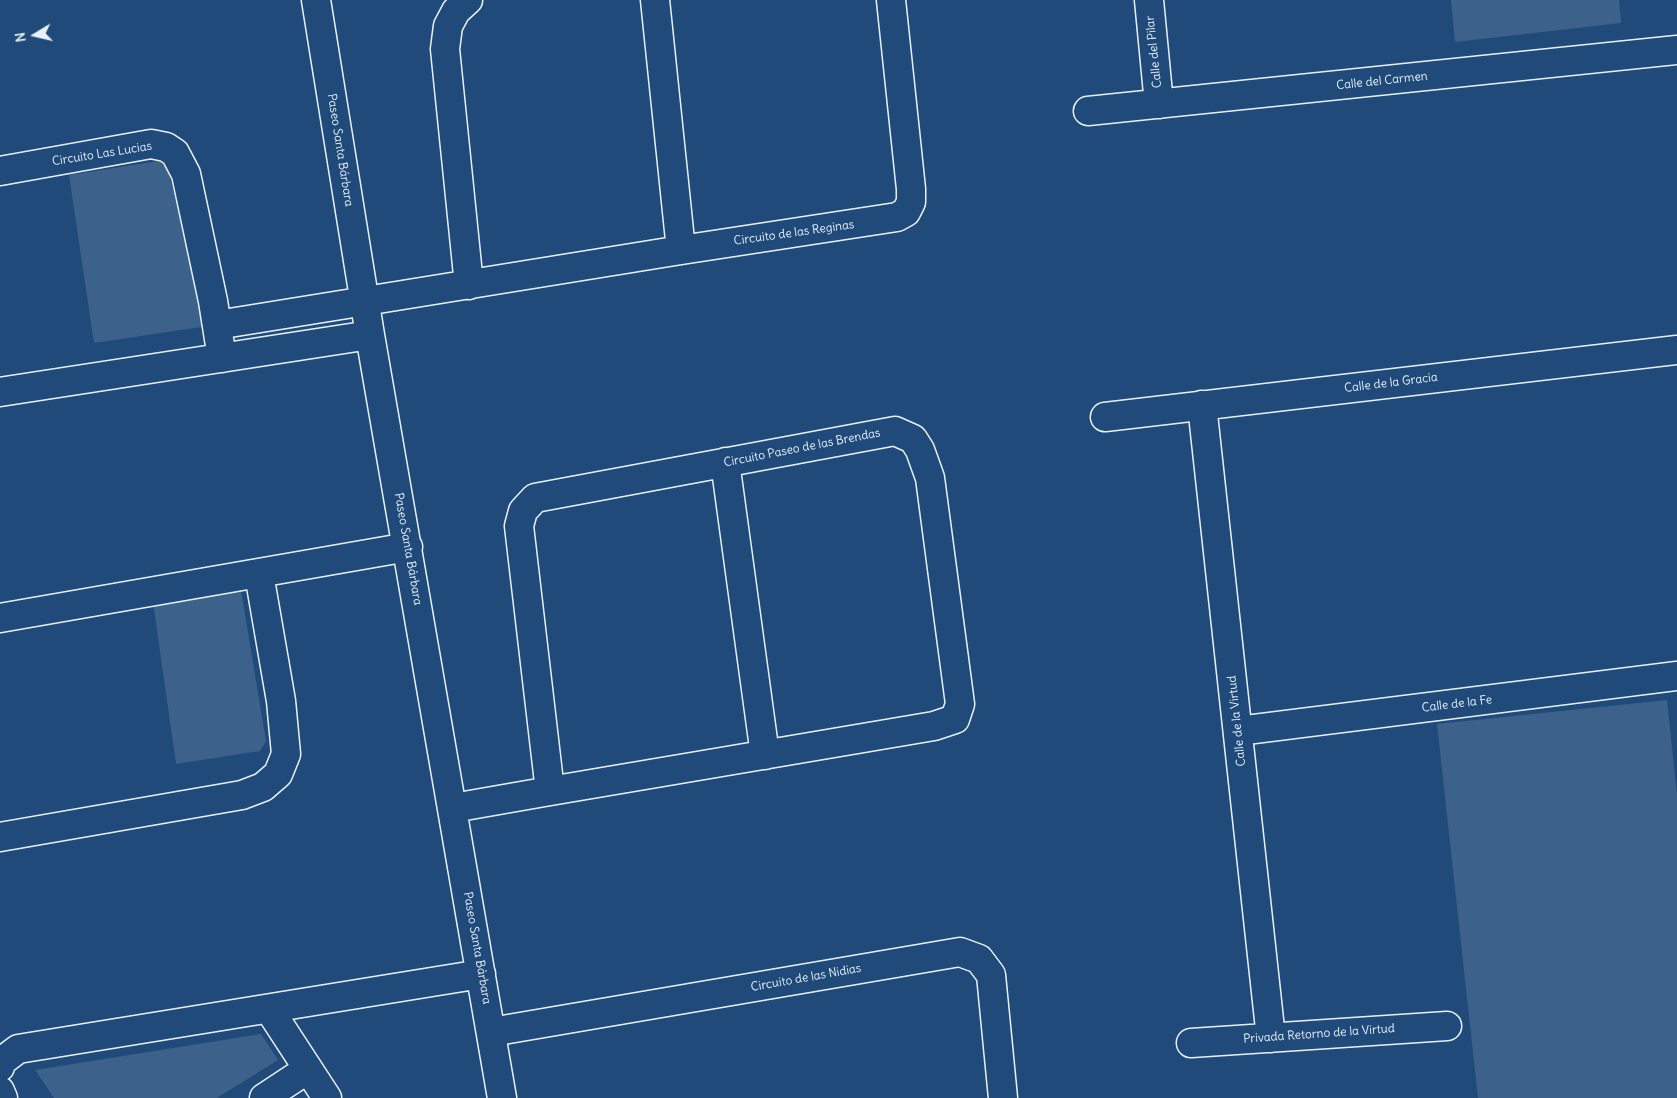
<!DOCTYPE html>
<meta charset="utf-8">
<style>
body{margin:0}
#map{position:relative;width:1677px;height:1098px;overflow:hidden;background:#1f4a7a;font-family:Delius,sans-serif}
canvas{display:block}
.north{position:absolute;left:10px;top:10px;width:50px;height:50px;-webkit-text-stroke:4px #1f4a7a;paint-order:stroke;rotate:261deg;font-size:14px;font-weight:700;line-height:20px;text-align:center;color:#e8f1f8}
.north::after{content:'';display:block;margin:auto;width:18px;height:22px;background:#e8f1f8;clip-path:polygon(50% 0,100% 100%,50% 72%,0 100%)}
</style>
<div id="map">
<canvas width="1677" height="1098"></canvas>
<div class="north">N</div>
</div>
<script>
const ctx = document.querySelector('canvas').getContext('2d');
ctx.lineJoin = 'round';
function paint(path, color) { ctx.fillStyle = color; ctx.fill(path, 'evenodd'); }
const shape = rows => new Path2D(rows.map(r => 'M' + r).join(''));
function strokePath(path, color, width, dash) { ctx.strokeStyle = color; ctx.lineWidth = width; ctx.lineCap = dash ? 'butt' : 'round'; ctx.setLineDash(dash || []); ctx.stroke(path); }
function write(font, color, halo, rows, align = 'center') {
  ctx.font = font + ' Delius,sans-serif'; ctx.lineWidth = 5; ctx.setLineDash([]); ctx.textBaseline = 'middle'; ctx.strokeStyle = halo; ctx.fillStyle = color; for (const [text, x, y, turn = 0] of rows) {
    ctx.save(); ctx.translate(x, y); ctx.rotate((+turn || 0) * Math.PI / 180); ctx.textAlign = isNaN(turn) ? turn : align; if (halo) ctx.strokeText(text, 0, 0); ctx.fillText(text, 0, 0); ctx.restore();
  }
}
const green = shape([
 [1451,0,1619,0,1621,23,1455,42],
 [159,161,168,169,208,326,94,343,69,175],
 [241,590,266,741,260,751,176,764,153,602],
 [1667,700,1677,794,1677,1098,1478,1098,1437,724],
 [261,1034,278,1060,217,1098,54,1098,35,1070]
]);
const minor = shape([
 [316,0,370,335,502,1098],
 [468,0,456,11,448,26,445,49,469,285],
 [655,0,681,250],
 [1149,0,1159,104],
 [1088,111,1677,50],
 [0,171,151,144,166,147,175,153,186,174,213,301,222,358],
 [217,325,681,250,897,217,906,212,911,202,911,189,891,0],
 [0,392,370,335],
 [1202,405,1271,1038],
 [1105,417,1677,350],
 [725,462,765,755],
 [0,618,408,547],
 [1238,731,1677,676],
 [453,808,550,791,934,726,955,719,960,704,930,478,920,450,913,439,895,431,535,498,523,511,519,526,550,791],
 [0,837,242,795,263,787,278,774,286,754,281,701,259,574],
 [269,1009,327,1098],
 [491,1032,960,952,979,959,991,975,1003,1098],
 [1191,1043,1447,1026],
 [0,1067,1,1062,18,1049,481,974],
 [0,1091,3,1098],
 [264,1098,308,1069]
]);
const streetNames = [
 ["Calle del Pilar",1154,52,-96],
 ["Calle del Carmen",1382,81,-6],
 ["Paseo Santa Bárbara",340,150,81],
 ["Circuito Las Lucias",102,154,-9],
 ["Circuito de las Reginas",794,233,-8],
 ["Calle de la Gracia",1391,383,-7],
 ["Circuito Paseo de las Brendas",802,448,-11],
 ["Paseo Santa Bárbara",408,549,80],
 ["Calle de la Fe",1457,704,-7],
 ["Calle de la Virtud",1237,721,-96],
 ["Paseo Santa Bárbara",477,948,80],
 ["Circuito de las Nidias",806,978,-10],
 ["Privada Retorno de la Virtud",1319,1034,-4]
];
paint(green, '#3c628c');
strokePath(minor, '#e8f1f8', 31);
strokePath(minor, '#1f4a7a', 28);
write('12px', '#e8f1f8', '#1f4a7a', streetNames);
</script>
